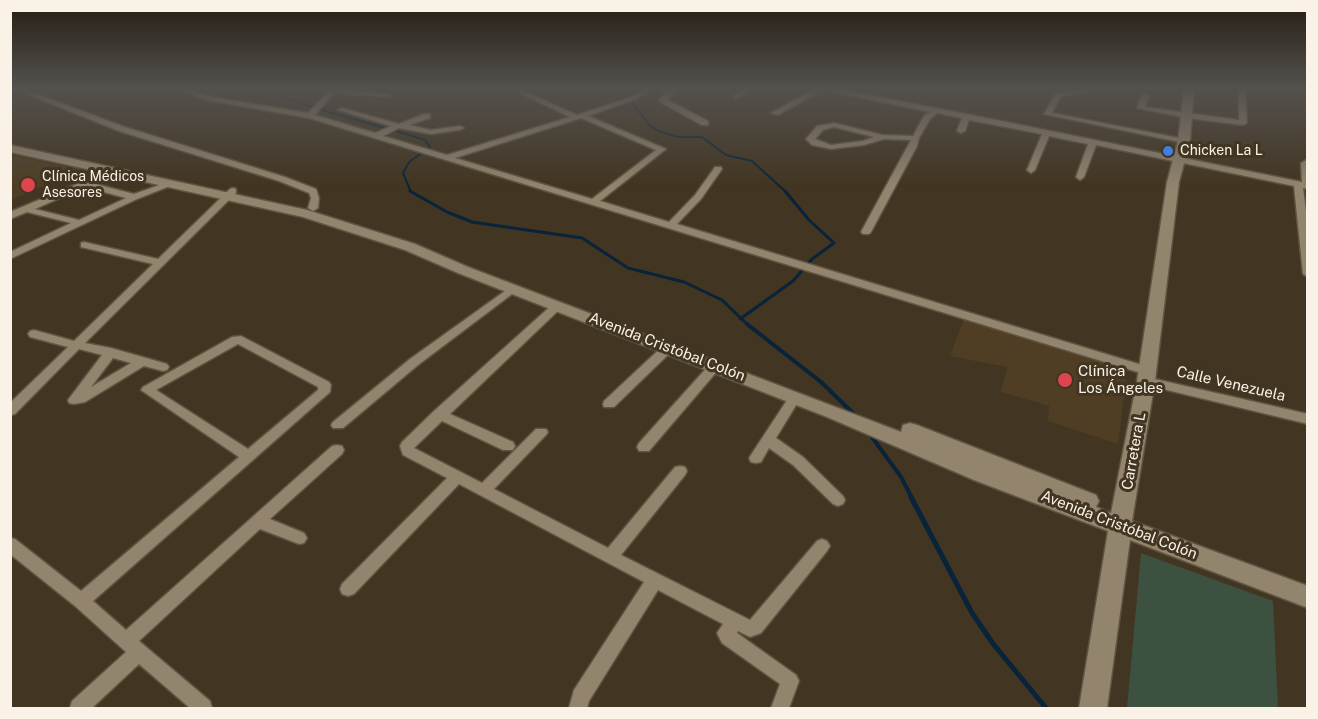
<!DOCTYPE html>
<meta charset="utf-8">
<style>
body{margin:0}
#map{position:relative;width:1318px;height:719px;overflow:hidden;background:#423521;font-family:"Public Sans",sans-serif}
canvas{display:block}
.frame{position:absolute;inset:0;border:12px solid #faf2e6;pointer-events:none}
</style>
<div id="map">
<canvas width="1318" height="719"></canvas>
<div class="frame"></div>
</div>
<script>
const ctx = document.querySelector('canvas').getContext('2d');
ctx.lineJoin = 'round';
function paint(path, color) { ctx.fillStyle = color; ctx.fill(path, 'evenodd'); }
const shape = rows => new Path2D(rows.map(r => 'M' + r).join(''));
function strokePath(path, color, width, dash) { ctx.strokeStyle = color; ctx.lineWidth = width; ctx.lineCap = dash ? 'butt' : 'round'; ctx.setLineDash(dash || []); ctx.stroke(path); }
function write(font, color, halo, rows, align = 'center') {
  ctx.font = font + ' "Public Sans",sans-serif'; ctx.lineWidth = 6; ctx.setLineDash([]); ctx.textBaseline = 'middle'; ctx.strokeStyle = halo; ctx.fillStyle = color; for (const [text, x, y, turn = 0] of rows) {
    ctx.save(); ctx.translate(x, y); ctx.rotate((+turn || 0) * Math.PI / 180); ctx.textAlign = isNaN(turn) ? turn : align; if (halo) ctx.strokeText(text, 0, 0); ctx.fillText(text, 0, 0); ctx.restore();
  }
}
const built = shape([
 [11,155,30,159,80,170,11,200],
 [965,316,1128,365,1118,444,1048,421,1049,406,1001,392,1007,367,950,356]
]);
const green = shape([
 [1141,553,1273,601,1278,708,1127,708]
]);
const streamFar3 = shape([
 [223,88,240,92,279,93,288,99,312,107,385,128],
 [609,88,628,97],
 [631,101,649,125,658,131,678,137,702,137,726,155,752,161,786,192],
 [393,130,425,140,430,147,409,162,403,173,411,192]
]);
const streamFar2 = shape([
 [410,191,447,212,472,222,582,238,628,268,684,282,722,300,749,326],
 [740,319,793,281,812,259,834,243,809,220,785,191]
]);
const streamFar1 = shape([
 [747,324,821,382,857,417],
 [869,433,901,477,912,498]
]);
const stream = shape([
 [911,497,972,613,994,645,1046,708]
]);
const street = shape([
 [12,88,20,88,125,127,285,177,316,189,319,198,318,208,313,211,308,208,311,198,309,193,279,181,119,131,12,88],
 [173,88,182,88,212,97,308,113,332,88,387,94,391,96,389,97,334,93,315,115,375,133,391,126,338,110,342,108,399,124,424,114,430,114,430,118,409,125,431,130,460,126,464,128,460,130,431,134,399,128,383,136,447,155,570,117,509,88,517,88,577,115,632,97,648,88,656,88,636,99,588,116,666,149,600,201,669,222,695,195,715,167,721,167,722,169,701,199,677,224,1152,368,1154,371,1148,375,1144,374,309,118,211,101,173,88],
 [581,118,656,150,592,199,455,158,581,118],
 [661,88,675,90,675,92,668,100,708,121,708,125,702,125,660,102,660,98,668,92,661,88],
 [746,88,753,88,738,98,734,98,734,96,746,88],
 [817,88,832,88,967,114,1302,182,1301,163,1308,159,1308,189,1303,188,1308,227,1308,277,1303,274,1294,186,1096,145,1084,177,1080,180,1076,177,1088,144,1049,136,1035,170,1031,173,1027,170,1042,134,969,120,965,131,961,133,957,131,962,118,937,113,930,119,919,138,917,146,871,232,869,234,863,234,861,232,911,140,884,139,864,145,831,149,812,145,806,139,817,126,834,123,883,135,913,136,924,116,930,112,823,90,778,115,771,113,817,88],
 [834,127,874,137,863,141,831,145,815,139,823,130,834,127],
 [1239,88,1245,88,1247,123,1243,125,1187,118,1137,108,1141,96,1145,94,1149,96,1145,107,1239,120,1239,88],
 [1086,89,1089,91,1088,92,1061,96,1052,113,1184,139,1188,141,1184,143,1044,114,1056,93,1086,89],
 [84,181,134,194,171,181,175,184,137,199,10,259,10,252,71,223,27,212,10,219,10,212,84,181],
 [85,187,126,198,79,220,35,209,85,187],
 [233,188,236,189,236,193,85,343,111,348,167,364,169,367,167,370,163,371,144,366,85,402,74,404,69,403,68,400,102,355,79,349,15,414,10,415,10,403,68,347,30,337,28,334,30,331,34,330,74,341,153,264,81,247,81,243,84,242,158,259,230,189,233,188],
 [113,358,131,363,91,387,113,358],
 [512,286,516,287,517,289,516,291,418,365,343,428,333,428,331,425,333,422,410,359,512,286],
 [557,303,561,304,562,306,561,308,450,414,513,442,515,446,513,450,503,450,442,421,414,448,482,483,536,429,546,429,548,432,546,435,494,489,608,548,675,467,680,466,685,467,687,471,685,475,621,555,750,620,817,541,822,539,827,541,830,546,827,551,761,633,750,637,738,631,737,633,796,675,799,681,789,708,771,708,780,684,722,643,717,633,723,624,658,590,589,701,587,708,569,708,574,690,644,582,459,484,354,594,348,596,342,594,340,589,342,584,447,478,403,455,400,446,402,442,434,411,553,304,557,303],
 [241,336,329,382,331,385,330,392,93,601,126,630,332,446,337,445,342,446,344,450,342,454,270,519,304,533,307,538,304,543,299,544,260,529,139,641,210,701,212,708,190,708,139,664,92,708,70,708,72,701,126,652,75,606,10,554,10,538,15,539,81,591,239,457,141,390,143,387,232,337,241,336],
 [238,344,318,387,318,390,248,449,156,390,238,344],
 [669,343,673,344,675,347,673,350,614,407,604,407,603,404,604,401,665,344,669,343],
 [715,362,721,366,719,369,649,451,639,451,637,447,639,443,711,363,715,362],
 [1146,377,1308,414,1308,424,1142,384,1140,381,1142,378,1146,377],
 [795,393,799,394,801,397,776,438,803,457,843,496,845,500,843,504,838,506,833,504,793,465,769,448,761,462,756,463,751,462,749,458,791,394,795,393]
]);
const secondary = shape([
 [1184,88,1194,88,1190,141,1179,182,1155,381,1132,521,1308,586,1308,608,1130,540,1107,708,1079,708,1108,531,974,480,827,417,458,273,405,250,303,217,10,152,10,145,307,210,415,244,468,267,901,432,903,425,910,423,917,425,1096,495,1099,501,1096,507,1111,513,1137,381,1167,182,1178,141,1184,88]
]);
const markers = [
 [1168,151,6,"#3f7fe0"],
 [28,185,8,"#e0444e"],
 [1065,380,8,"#e0444e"]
];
const farPoinames = [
 ["Chicken La L",1180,151],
 ["Clínica Médicos",42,177],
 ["Asesores",42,193]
];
const streetNames = [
 ["Avenida Cristóbal Colón",667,347,21],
 ["Calle Venezuela",1231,384,13],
 ["Carretera L",1134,451,-80],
 ["Avenida Cristóbal Colón",1119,525,21]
];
const poiNames = [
 ["Clínica",1078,371],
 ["Los Ángeles",1078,388]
];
paint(built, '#4f3e24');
paint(green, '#3d5140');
strokePath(streamFar3, '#08233a', 2);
strokePath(streamFar2, '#08233a', 3);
strokePath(streamFar1, '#08233a', 4);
strokePath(stream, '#08233a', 5);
strokePath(street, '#5f5442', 3);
strokePath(secondary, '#5f5442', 3);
paint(street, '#93846e');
paint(secondary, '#93846e');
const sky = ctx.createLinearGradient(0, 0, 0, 188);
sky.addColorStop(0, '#241d12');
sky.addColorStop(0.47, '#54514e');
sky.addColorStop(1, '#54514e00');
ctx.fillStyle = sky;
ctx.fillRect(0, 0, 1318, 188);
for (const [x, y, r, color] of markers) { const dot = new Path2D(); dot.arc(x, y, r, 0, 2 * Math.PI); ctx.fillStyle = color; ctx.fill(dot); strokePath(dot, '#423521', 2); }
write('14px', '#faf2e6', '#423521', farPoinames, 'left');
write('15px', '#faf2e6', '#423521', streetNames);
write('15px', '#faf2e6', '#423521', poiNames, 'left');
</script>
